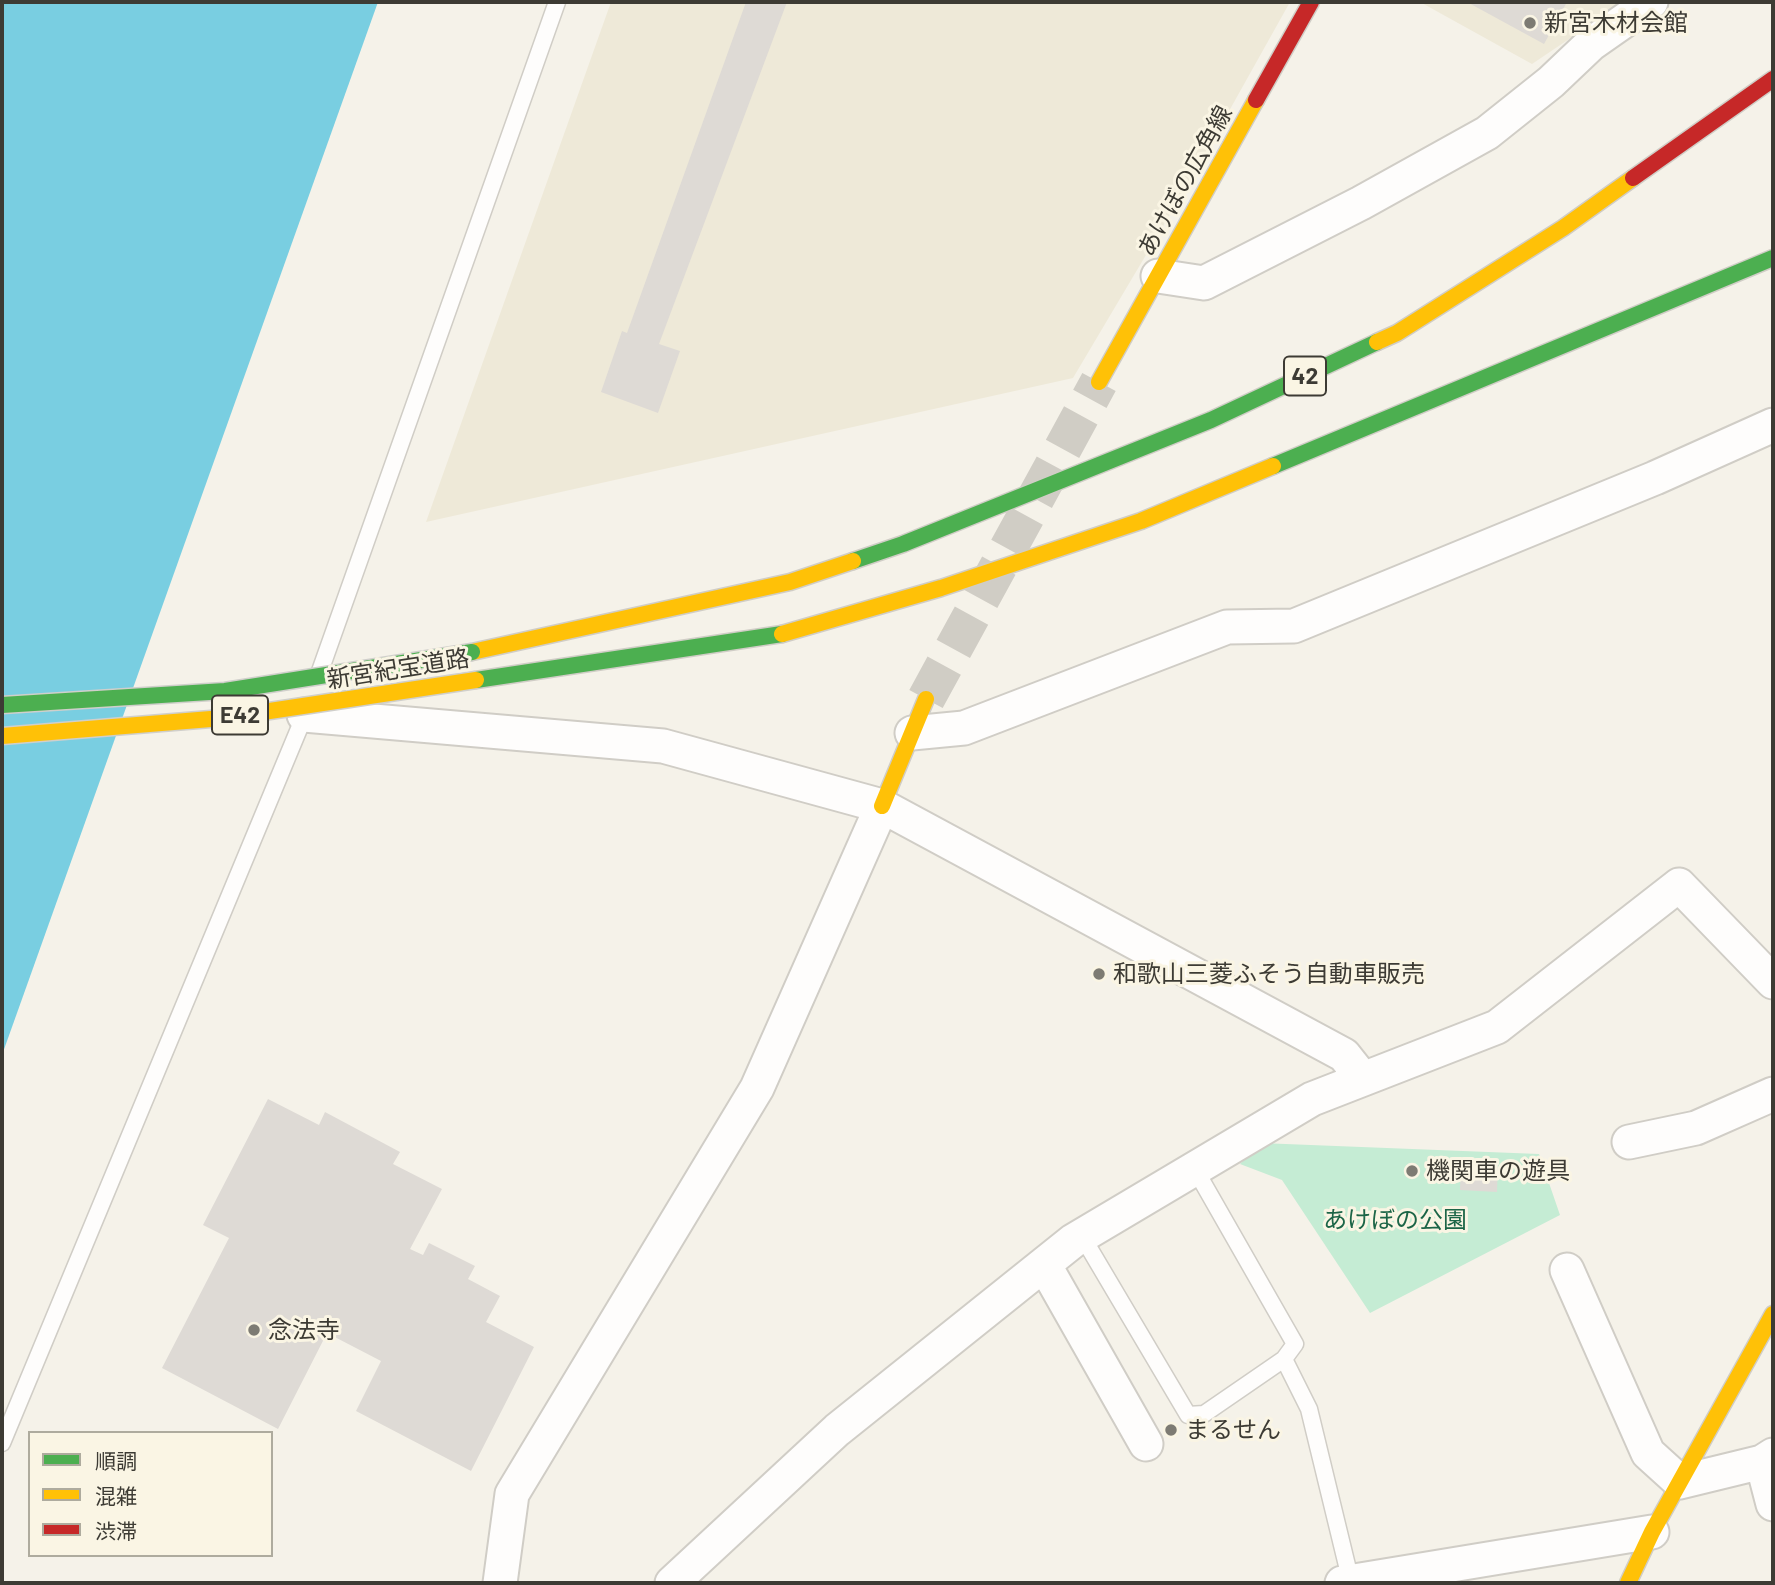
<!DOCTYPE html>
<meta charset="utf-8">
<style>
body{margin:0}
#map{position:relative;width:1775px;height:1585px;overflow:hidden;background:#f5f2e9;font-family:Barlow,"Noto Sans JP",sans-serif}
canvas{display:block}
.frame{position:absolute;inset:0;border:4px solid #3d3b34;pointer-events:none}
.legend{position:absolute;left:28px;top:1431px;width:245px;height:126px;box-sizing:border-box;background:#faf5e4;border:2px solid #aeab9e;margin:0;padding:9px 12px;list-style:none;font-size:21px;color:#3d3b34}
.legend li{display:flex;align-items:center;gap:14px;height:35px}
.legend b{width:35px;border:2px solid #aeab9e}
</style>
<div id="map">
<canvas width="1775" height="1585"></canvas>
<div class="frame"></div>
<ul class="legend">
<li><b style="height:9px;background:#4caf50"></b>順調</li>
<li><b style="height:9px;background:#ffc107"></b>混雑</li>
<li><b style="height:9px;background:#c62828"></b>渋滞</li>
</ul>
</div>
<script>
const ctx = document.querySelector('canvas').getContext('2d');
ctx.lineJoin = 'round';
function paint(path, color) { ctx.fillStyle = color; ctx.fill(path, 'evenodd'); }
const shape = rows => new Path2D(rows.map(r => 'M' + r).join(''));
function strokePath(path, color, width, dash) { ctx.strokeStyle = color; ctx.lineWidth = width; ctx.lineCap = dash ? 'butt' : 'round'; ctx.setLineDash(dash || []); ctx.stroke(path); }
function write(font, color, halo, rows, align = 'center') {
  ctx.font = font + ' Barlow,"Noto Sans JP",sans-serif'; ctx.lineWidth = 6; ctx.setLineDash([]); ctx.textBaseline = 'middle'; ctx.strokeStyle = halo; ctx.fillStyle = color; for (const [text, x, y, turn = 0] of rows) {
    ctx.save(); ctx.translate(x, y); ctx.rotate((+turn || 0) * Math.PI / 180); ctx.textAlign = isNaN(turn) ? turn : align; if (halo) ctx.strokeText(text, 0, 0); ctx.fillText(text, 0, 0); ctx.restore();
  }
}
const built = shape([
 [611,2,1290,2,1191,179,1073,378,426,522],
 [1420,2,1624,2,1532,64]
]);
const green = shape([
 [1260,1143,1539,1154,1560,1215,1370,1313,1282,1180,1240,1164]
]);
const water = shape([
 [2,2,378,2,2,1055]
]);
const building = shape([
 [746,2,787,2,659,344,680,351,658,413,601,392,622,331,627,333],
 [1467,2,1567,2,1544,44],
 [268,1099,319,1125,325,1112,400,1152,393,1164,442,1189,410,1249,423,1255,429,1243,475,1266,468,1279,500,1296,486,1322,534,1347,471,1471,356,1411,381,1361,327,1333,278,1429,162,1368,229,1238,203,1225],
 [1461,1159,1498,1161,1497,1192,1460,1190]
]);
const secondaryTunnel = shape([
 [926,699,1099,382]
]);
const lane = shape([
 [319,674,557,2],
 [1082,1236,1188,1415,1204,1414,1284,1359,1295,1344,1195,1169],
 [1284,1359,1309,1409,1351,1582],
 [2,1443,306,712]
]);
const street = shape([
 [1158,276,1204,283,1361,203,1487,133,1551,82,1591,44,1651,2],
 [304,715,663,746,882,806,1344,1055,1363,1079],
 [912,733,964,728,1227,627,1294,626,1655,478,1773,425],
 [1629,1142,1696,1128,1773,1094],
 [1045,1266,1146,1444],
 [1567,1270,1648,1453,1680,1482,1762,1462,1773,1455],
 [1762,1462,1773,1504],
 [500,1583,512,1494,757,1088,882,806],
 [672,1583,837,1430,1073,1241,1312,1099,1497,1027,1679,885,1773,982],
 [1342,1583,1652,1532]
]);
const fast = shape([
 [1273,466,1773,258],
 [853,561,903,544,1211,420,1377,342],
 [476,680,782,634]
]);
const slow = shape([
 [1377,342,1397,333,1563,228,1633,178],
 [1099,382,1256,100],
 [782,634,941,588,1141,521,1273,466],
 [472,652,790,582,853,561],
 [882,806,926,699],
 [1628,1583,1652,1532,1773,1314]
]);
const jam = shape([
 [1256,100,1311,2],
 [1633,178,1773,79]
]);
const fastBridge = shape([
 [2,705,225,691,472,652]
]);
const slowBridge = shape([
 [2,736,223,718,476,680]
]);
const markers = [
 [1530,23,7,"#7d7b73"],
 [1099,974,7,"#7d7b73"],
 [1412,1171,7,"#7d7b73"],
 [254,1330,7,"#7d7b73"],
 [1171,1430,7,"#7d7b73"]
];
const shields = [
 [1305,376,42],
 [240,715,56]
];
const shieldNames = [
 ["42",1305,376],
 ["E42",240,715]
];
const poiNames = [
 ["新宮木材会館",1544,23],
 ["和歌山三菱ふそう自動車販売",1113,974],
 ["機関車の遊具",1426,1171],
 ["念法寺",268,1330],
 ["まるせん",1185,1430]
];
const streetNames = [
 ["あけぼの広角線",1185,181,-61],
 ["新宮紀宝道路",398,669,-9]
];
const parkNames = [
 ["あけぼの公園",1395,1220]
];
paint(built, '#eee9d8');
paint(green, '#c5ecd4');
paint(water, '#79cee1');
paint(building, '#dedad5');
strokePath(secondaryTunnel, '#d0cdc5', 38, [38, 19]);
strokePath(lane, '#d0cdc6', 19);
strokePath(street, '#d0cdc6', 37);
strokePath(fast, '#d0cdc6', 19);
strokePath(slow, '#d0cdc6', 19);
strokePath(jam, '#d0cdc6', 19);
strokePath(lane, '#fefdfc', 16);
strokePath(street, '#fefdfc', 33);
strokePath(fast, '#4caf50', 16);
strokePath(slow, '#ffc107', 16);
strokePath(jam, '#c62828', 16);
strokePath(fastBridge, '#d0cfcb', 19, []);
strokePath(slowBridge, '#d0cfcb', 19, []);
strokePath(fastBridge, '#4caf50', 16);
strokePath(slowBridge, '#ffc107', 16);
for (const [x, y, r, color] of markers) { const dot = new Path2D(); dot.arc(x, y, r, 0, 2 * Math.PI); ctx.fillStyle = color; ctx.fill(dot); strokePath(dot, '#faf5e4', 2.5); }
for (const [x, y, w] of shields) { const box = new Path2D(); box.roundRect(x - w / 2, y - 19.5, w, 39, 5); ctx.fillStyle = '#faf5e4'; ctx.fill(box); strokePath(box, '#3d3b34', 2); }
write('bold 23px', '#3d3b34', null, shieldNames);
write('24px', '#3d3b34', '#faf5e4', poiNames, 'left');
write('24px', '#3d3b34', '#faf5e4', streetNames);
write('24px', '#1c6547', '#faf5e4', parkNames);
</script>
